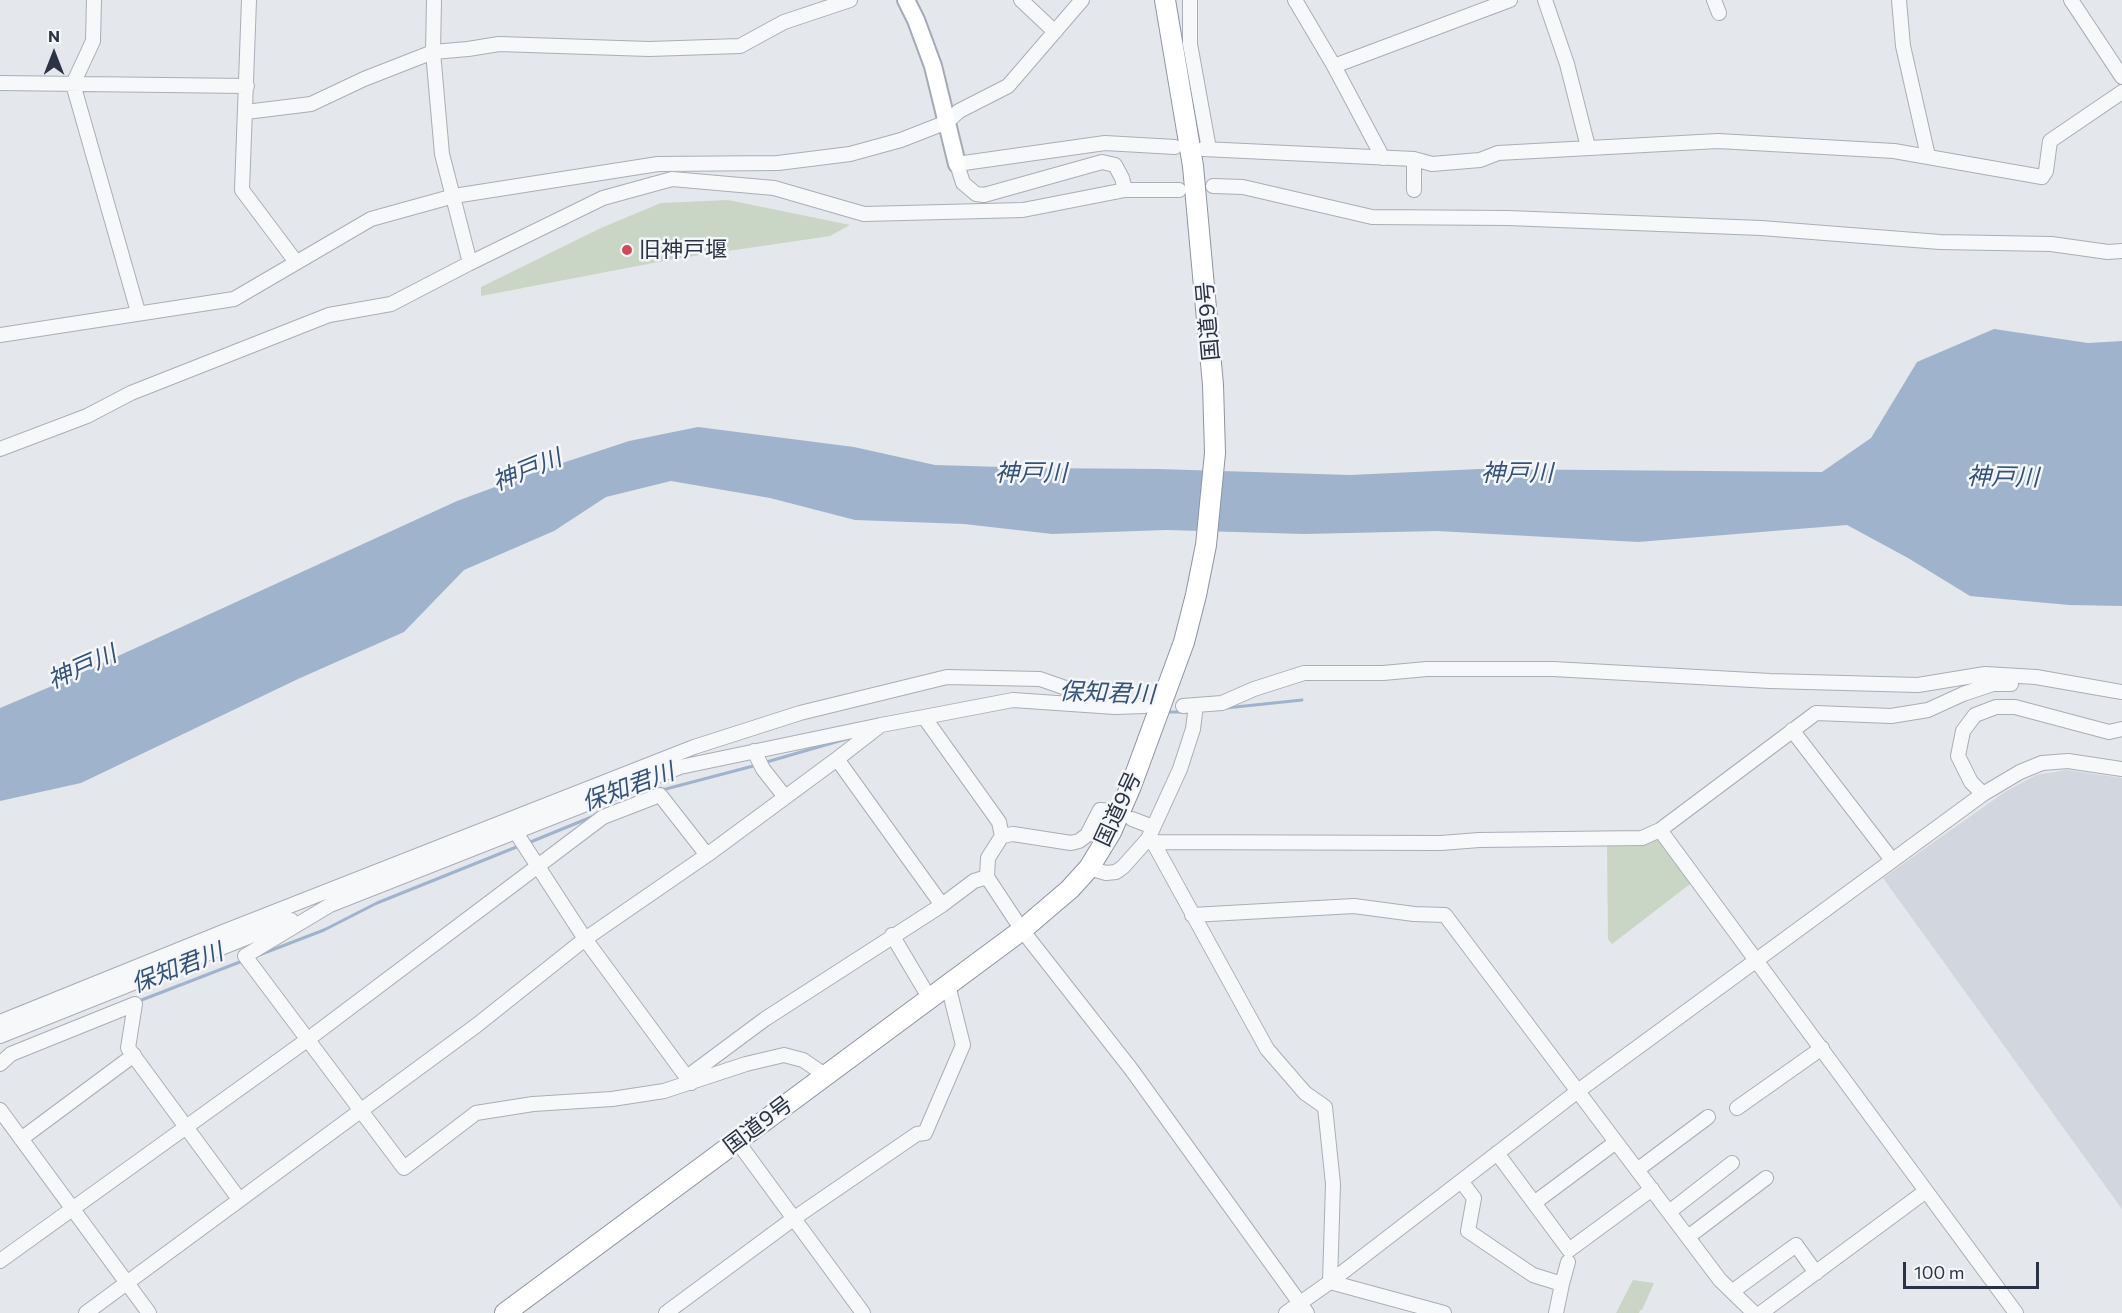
<!DOCTYPE html>
<meta charset="utf-8">
<style>
body{margin:0}
#map{position:relative;width:2122px;height:1313px;overflow:hidden;background:#e4e7ec;font-family:Commissioner,sans-serif}
canvas{display:block}
.north{position:absolute;left:24px;top:24px;width:60px;height:60px;-webkit-text-stroke:4px #f4f6f9;paint-order:stroke;rotate:0deg;font-size:16px;font-weight:700;line-height:24px;text-align:center;color:#2b3445}
.north::after{content:'';display:block;margin:auto;width:21px;height:27px;background:#2b3445;clip-path:polygon(50% 0,100% 100%,50% 72%,0 100%)}
.scale{position:absolute;left:1903px;top:1262px;width:136px;height:27px;box-sizing:border-box;border:3px solid #2b3445;border-top:0;padding-left:8px;font-size:18px;line-height:21px;white-space:nowrap;color:#2b3445;-webkit-text-stroke:4px #f4f6f9;paint-order:stroke}
</style>
<div id="map">
<canvas width="2122" height="1313"></canvas>
<div class="north">N</div>
<div class="scale">100 m</div>
</div>
<script>
const ctx = document.querySelector('canvas').getContext('2d');
ctx.lineJoin = 'round';
function paint(path, color) { ctx.fillStyle = color; ctx.fill(path, 'evenodd'); }
const shape = rows => new Path2D(rows.map(r => 'M' + r).join(''));
function strokePath(path, color, width, dash) { ctx.strokeStyle = color; ctx.lineWidth = width; ctx.lineCap = dash ? 'butt' : 'round'; ctx.setLineDash(dash || []); ctx.stroke(path); }
function write(font, color, halo, rows, align = 'center') {
  ctx.font = font + ' Commissioner,"Noto Sans JP",sans-serif'; ctx.lineWidth = 5; ctx.setLineDash([]); ctx.textBaseline = 'middle'; ctx.strokeStyle = halo; ctx.fillStyle = color; for (const [text, x, y, turn = 0] of rows) {
    ctx.save(); ctx.translate(x, y); ctx.rotate((+turn || 0) * Math.PI / 180); ctx.textAlign = isNaN(turn) ? turn : align; if (halo) ctx.strokeText(text, 0, 0); ctx.fillText(text, 0, 0); ctx.restore();
  }
}
const built = shape([
 [2067,770,2122,778,2122,1209,1883,878,2005,792,2036,775]
]);
const green = shape([
 [728,200,850,225,830,236,674,259,481,296,481,287,601,228,661,203],
 [1659,836,1694,881,1612,944,1608,939,1607,846,1642,843],
 [1633,1280,1654,1283,1642,1310,1640,1310,1639,1313,1616,1313]
]);
const water = shape([
 [1994,329,2088,343,2122,341,2122,606,2069,605,1970,596,1908,558,1847,525,1638,542,1437,531,1304,534,1166,530,1052,534,964,524,855,520,770,498,671,481,606,497,554,531,464,570,404,632,298,679,81,783,0,801,0,708,59,683,457,501,544,469,629,441,698,427,854,447,935,465,1037,468,1158,469,1350,475,1479,469,1822,472,1871,438,1917,362]
]);
const stream = shape([
 [1226,708,1302,700],
 [1167,712,1184,712],
 [763,763,846,739],
 [662,790,757,765],
 [528,843,594,816],
 [259,955,324,930,377,903,519,846],
 [139,1001,245,960]
]);
const minor = shape([
 [94,0,93,41,73,84,138,312],
 [249,0,242,190,296,262],
 [1021,0,1055,32],
 [1190,0,1190,44,1209,149],
 [1295,0,1334,66,1383,158],
 [1545,0,1567,64,1588,147],
 [1714,0,1719,13],
 [1899,0,1903,46,1928,156],
 [2071,0,2122,77],
 [1334,66,1510,0],
 [0,83,247,86],
 [246,112,311,104,364,79,433,52,468,49,499,44,649,49,740,46,784,22,850,0],
 [1203,149,1414,159,1432,164,1480,160,1498,153,1718,141,1894,151,2042,177,2046,171,2050,141,2122,92],
 [1414,159,1414,190],
 [1213,186,1243,187,1372,217,1508,218,1761,228,1940,242,2051,244,2108,252,2122,251],
 [1125,190,1122,178,1115,165,1102,162,984,195,976,194,963,183,957,164,1105,143,1175,147],
 [470,263,603,198,672,179,774,188,864,214,1023,210,1125,190,1179,190],
 [0,335,234,299,371,219,454,196,658,164,778,163,850,154,901,140,947,122,959,111,1008,86,1082,0],
 [0,449,87,416,131,393,329,315,391,304,470,263,442,154,433,52,434,0],
 [1183,706,1222,703,1254,689,1304,673,1383,673,1427,669,1553,669,1770,681,1918,685,1985,674,2036,677,2122,692],
 [924,717,1013,700,1115,707,1145,706],
 [1792,730,1892,860],
 [754,751,763,769,785,797],
 [837,759,942,905,974,881,987,877],
 [1983,794,1971,782,1958,756,1963,731,1975,715,1996,707,2015,707,2109,732,2122,729],
 [1111,811,1100,810,1087,835,1079,841,1071,843,1013,834,1002,836,988,858,987,877,1022,930,1131,1069,1307,1313],
 [1132,819,1153,827],
 [1660,830,2016,1313],
 [515,831,585,939,691,1083],
 [1148,839,1153,842,1441,843,1479,840,1642,838,1660,830,1816,713,1891,716,1928,710,1963,694,1993,684,2011,684],
 [1153,842,1267,1049,1305,1093,1325,1107,1333,1184,1330,1282,1444,1313],
 [1089,868,1106,873,1116,872,1123,867,1148,839,1180,769,1193,729,1196,705],
 [1192,915,1354,906,1414,914,1445,915,1720,1280,1754,1313],
 [892,935,930,999],
 [0,1022,223,932,694,747,800,713,947,677,1040,679,1120,707],
 [0,1036,291,920],
 [0,1064,11,1054,135,1004,128,1048,239,1199],
 [825,1075,803,1060,784,1055,746,1064,664,1091,612,1099,533,1104,476,1113,404,1168,245,956,330,905,680,767,881,725],
 [687,1077,765,1019,942,905],
 [1737,1108,1822,1048],
 [0,1110,149,1313],
 [21,1139,134,1055],
 [737,1141,863,1313],
 [1497,1153,1569,1250,1652,1189],
 [1637,1170,1708,1117],
 [1461,1181,1474,1198,1468,1231,1533,1275,1562,1284,1568,1262],
 [1534,1203,1616,1142],
 [1669,1212,1732,1163],
 [1688,1237,1766,1178],
 [0,1261,307,1040,603,817,660,795,707,855],
 [1733,1291,1796,1245,1816,1273],
 [86,1313,477,1025,585,939,707,855,837,759,881,725,924,717,999,822,1002,836],
 [666,1313,793,1219,917,1134,925,1133,963,1045,948,985],
 [1286,1313,1330,1282,1578,1091,1983,794,2020,772,2042,763,2068,761,2122,769],
 [1556,1313,1562,1284],
 [1761,1313,1926,1191]
]);
const major = shape([
 [906,0,916,20,933,66,957,164]
]);
const highway = shape([
 [505,1313,1022,930,1070,889,1089,868,1111,832,1131,786,1184,642,1196,595,1206,545,1215,453,1213,385,1193,166,1165,0]
]);
const markers = [
 [627,250,6,"#d1495b"]
];
const poiNames = [
 ["旧神戸堰",639,250]
];
const streetNames = [
 ["国道9号",1208,321,-95],
 ["国道9号",1118,809,-65],
 ["国道9号",758,1125,-37]
];
const waterNames = [
 ["神戸川",527,470,-22],
 ["神戸川",1031,473],
 ["神戸川",1517,473],
 ["神戸川",2003,477,1],
 ["神戸川",82,667,-24],
 ["保知君川",1107,693,2],
 ["保知君川",628,787,-20],
 ["保知君川",177,968,-21]
];
paint(built, '#d2d6de');
paint(green, '#c9d6c5');
paint(water, '#9fb4cc');
strokePath(stream, '#9fb4cc', 3);
strokePath(minor, '#a9aeb7', 16);
strokePath(major, '#a3abb8', 20);
strokePath(highway, '#8b94a3', 22);
strokePath(minor, '#f7f8fa', 14);
strokePath(major, '#fff', 16);
strokePath(highway, '#fff', 20);
for (const [x, y, r, color] of markers) { const dot = new Path2D(); dot.arc(x, y, r, 0, 2 * Math.PI); ctx.fillStyle = color; ctx.fill(dot); strokePath(dot, '#f4f6f9', 2); }
write('22px', '#2b3445', '#f4f6f9', poiNames, 'left');
write('22px', '#2b3445', '#f4f6f9', streetNames);
write('italic 24px', '#34527a', '#f4f6f9', waterNames);
</script>
